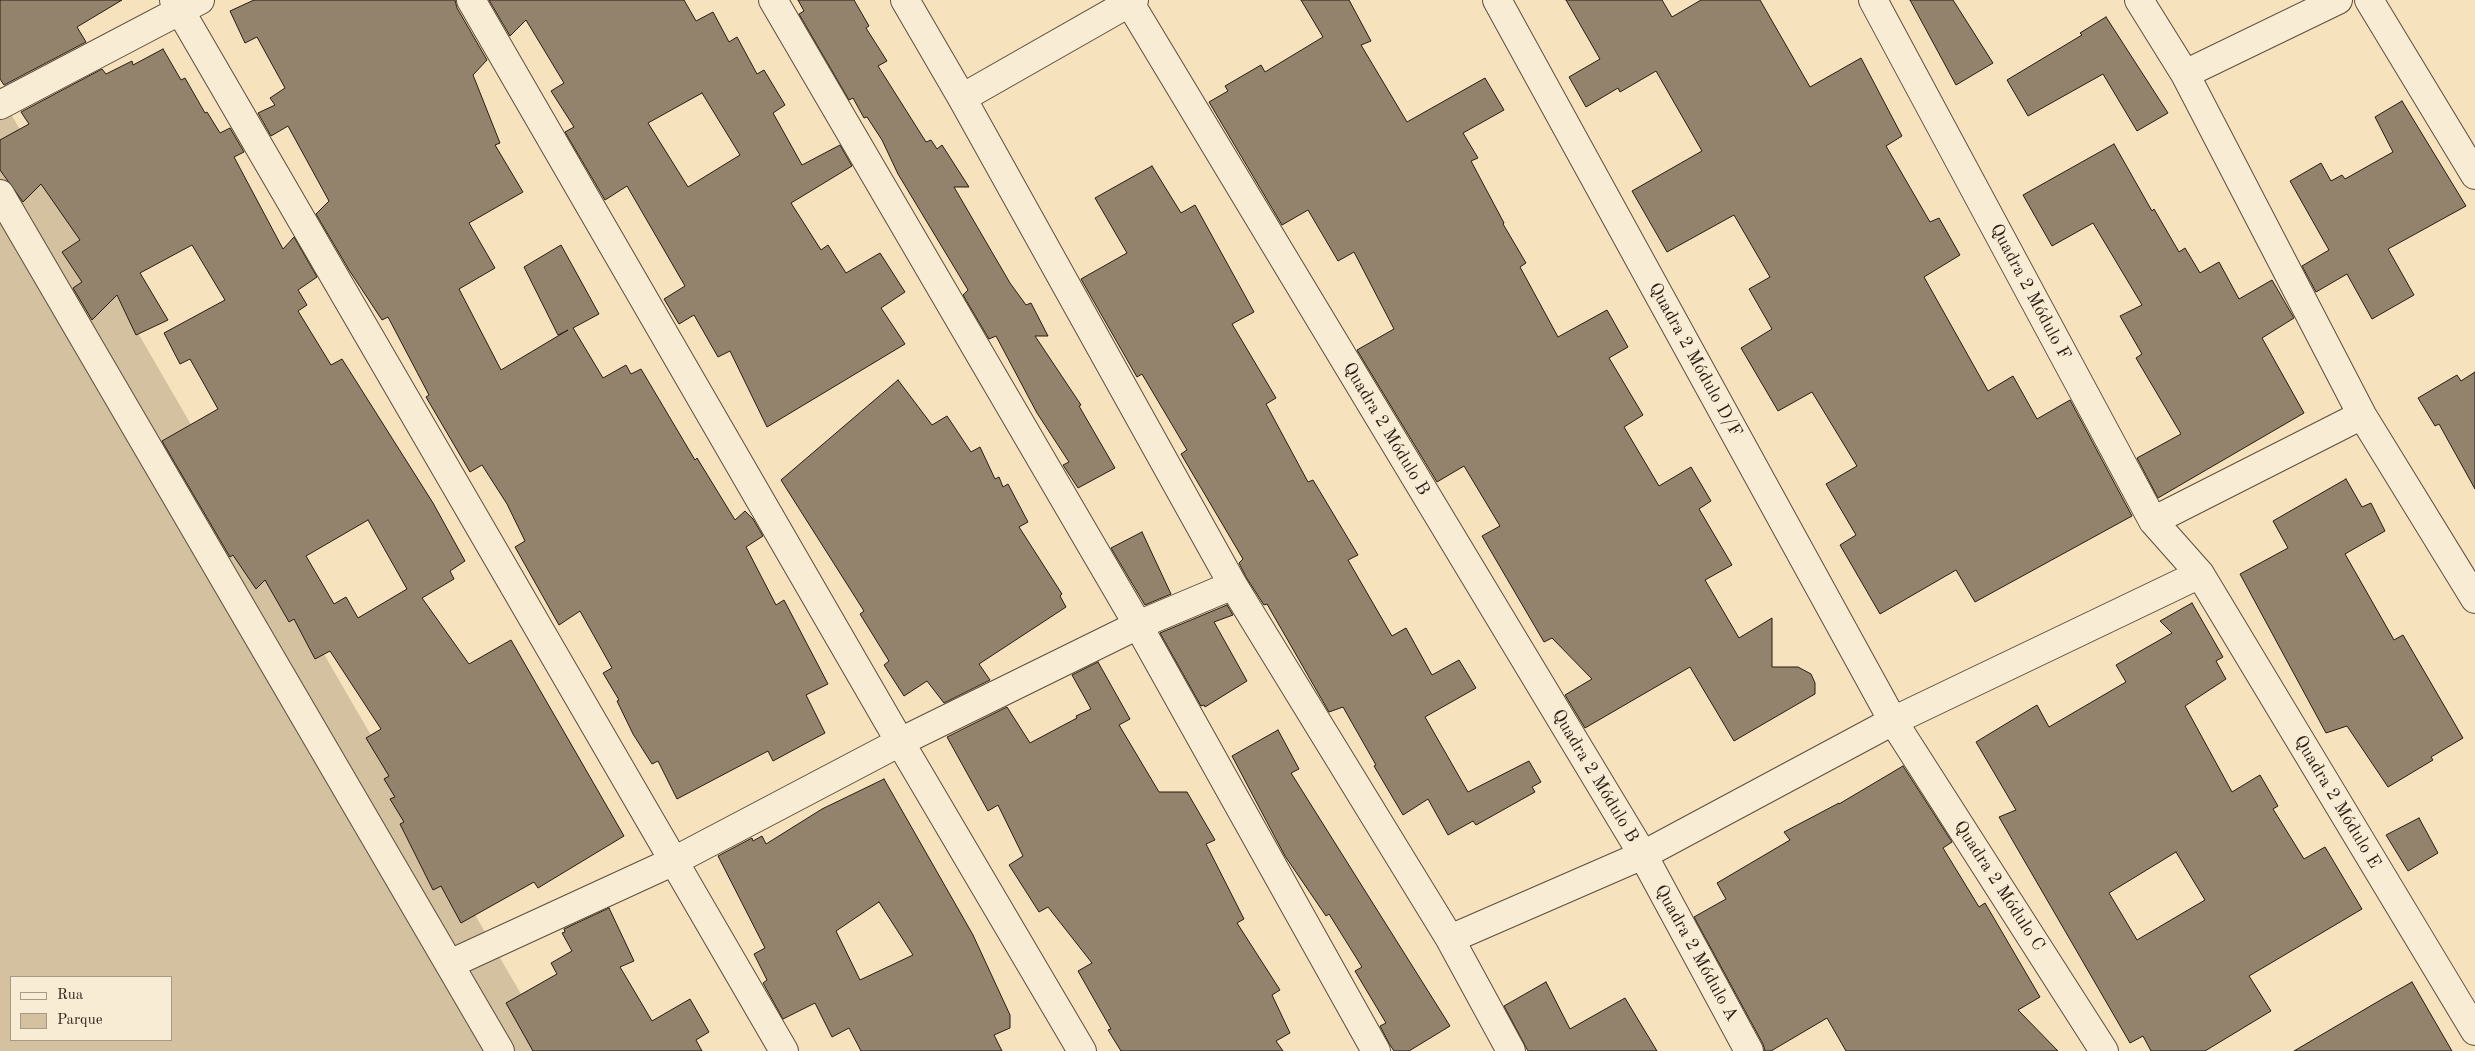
<!DOCTYPE html>
<meta charset="utf-8">
<style>
body{margin:0}
#map{position:relative;width:2475px;height:1051px;overflow:hidden;background:#f6e2bd;font-family:"Old Standard TT",serif}
canvas{display:block}
.legend{position:absolute;left:10px;top:976px;width:162px;height:65px;box-sizing:border-box;background:#f9ecd4;border:1px solid #a69987;margin:0;padding:6px 9px;list-style:none;font-size:15px;color:#291d14}
.legend li{display:flex;align-items:center;gap:10px;height:25px}
.legend b{width:25px;border:1px solid #a69987}
</style>
<div id="map">
<canvas width="2475" height="1051"></canvas>
<ul class="legend">
<li><b style="height:6px;background:#f9ecd4"></b>Rua</li>
<li><b style="height:14px;background:#d3c1a0"></b>Parque</li>
</ul>
</div>
<script>
const ctx = document.querySelector('canvas').getContext('2d');
ctx.lineJoin = 'round';
function paint(path, color) { ctx.fillStyle = color; ctx.fill(path, 'evenodd'); }
const shape = rows => new Path2D(rows.map(r => 'M' + r).join(''));
function strokePath(path, color, width, dash) { ctx.strokeStyle = color; ctx.lineWidth = width; ctx.lineCap = dash ? 'butt' : 'round'; ctx.setLineDash(dash || []); ctx.stroke(path); }
function write(font, color, halo, rows, align = 'center') {
  ctx.font = font + ' "Old Standard TT",serif'; ctx.lineWidth = 4.5; ctx.setLineDash([]); ctx.textBaseline = 'middle'; ctx.strokeStyle = halo; ctx.fillStyle = color; for (const [text, x, y, turn = 0] of rows) {
    ctx.save(); ctx.translate(x, y); ctx.rotate((+turn || 0) * Math.PI / 180); ctx.textAlign = isNaN(turn) ? turn : align; if (halo) ctx.strokeText(text, 0, 0); ctx.fillText(text, 0, 0); ctx.restore();
  }
}
const green = shape([
 [0,95,554,1051,0,1051],
 [11,977,171,977,171,1040,11,1040]
]);
const building = shape([
 [0,0,122,0,77,27,86,42,4,85,0,79,0,0],
 [254,0,455,0,457,8,487,60,473,75,500,143,495,145,523,192,469,223,495,268,459,289,501,370,568,330,558,335,524,267,561,245,599,314,573,328,603,378,626,365,631,374,641,369,695,460,697,458,735,520,745,511,753,519,763,536,746,547,776,605,784,600,828,684,806,695,825,733,773,761,768,751,677,799,658,761,652,764,633,734,617,701,619,700,603,673,612,668,580,611,559,625,515,547,525,541,507,504,482,465,470,472,426,397,429,395,388,317,382,320,349,270,316,214,329,201,288,126,271,136,258,113,275,105,270,98,285,88,257,37,245,43,230,11,254,0],
 [489,0,684,0,696,21,713,12,729,42,737,37,757,74,764,70,785,105,773,113,802,165,840,145,852,166,791,203,821,250,828,245,846,273,880,253,905,292,881,308,905,344,767,427,730,351,718,357,694,315,679,324,664,299,685,286,627,186,605,200,565,132,574,127,551,91,564,83,526,20,510,36,489,0],
 [702,93,740,155,688,187,648,123,702,93],
 [798,0,854,0,869,26,866,28,887,61,878,66,926,142,931,140,937,149,942,145,969,187,954,187,1010,283,1026,305,1031,303,1048,336,1035,336,1081,405,1079,406,1115,468,1078,488,1063,465,1069,462,1037,413,996,336,989,339,963,295,968,290,898,174,882,140,867,117,864,118,853,98,849,100,799,14,804,11,798,0],
 [1301,0,1349,0,1371,41,1361,45,1407,122,1485,78,1504,110,1463,133,1478,158,1471,161,1504,223,1503,224,1526,263,1520,267,1558,337,1607,310,1628,347,1609,358,1643,415,1624,427,1659,486,1691,467,1711,501,1699,509,1732,565,1705,580,1739,638,1772,618,1772,667,1798,667,1811,674,1815,683,1815,694,1734,741,1690,667,1585,728,1565,695,1592,679,1552,638,1544,642,1482,536,1500,526,1464,466,1437,482,1357,350,1394,329,1354,252,1338,261,1308,210,1282,225,1209,102,1228,91,1225,86,1261,65,1265,72,1323,37,1301,0],
 [1566,0,1662,0,1672,17,1701,0,1760,0,1810,87,1861,58,1902,136,1886,146,1930,222,1939,218,1960,255,1924,277,1988,391,2013,376,2037,419,2070,400,2132,516,1975,602,1956,570,1880,614,1840,545,1856,535,1826,484,1857,466,1812,392,1778,411,1741,348,1772,329,1749,289,1770,277,1734,215,1667,252,1632,191,1702,151,1656,71,1620,92,1618,88,1586,107,1569,77,1600,59,1566,0],
 [1910,0,1953,0,1993,63,1956,85,1910,0],
 [2106,17,2168,113,2137,131,2103,74,2028,116,2007,80,2082,35,2080,33,2106,17],
 [163,49,181,80,185,78,205,113,207,112,220,133,230,128,244,152,234,157,283,249,294,237,317,277,298,290,307,305,298,311,331,365,342,359,433,503,465,561,450,571,454,579,422,598,469,664,511,640,624,836,538,888,534,882,461,923,441,886,433,890,400,824,404,822,390,799,395,797,384,779,389,776,366,738,381,729,330,651,315,659,294,619,289,622,265,580,256,589,233,555,230,557,162,441,218,409,190,359,180,364,164,333,225,300,192,245,140,273,168,320,136,335,117,295,92,320,73,288,82,282,62,252,80,240,41,184,23,202,0,170,0,140,29,124,21,112,102,69,106,74,132,61,133,65,163,49],
 [368,520,407,589,358,618,346,597,334,604,306,556,368,520],
 [2402,101,2466,206,2388,249,2414,295,2372,319,2347,274,2316,292,2302,266,2329,250,2290,181,2321,163,2331,181,2342,175,2345,179,2393,152,2375,117,2402,101],
 [2114,144,2152,211,2154,209,2179,252,2185,248,2200,273,2219,262,2239,299,2272,280,2294,318,2262,338,2304,413,2158,498,2137,458,2181,434,2136,358,2142,354,2120,316,2142,305,2093,223,2052,246,2023,195,2114,144],
 [1152,166,1181,213,1195,205,1254,312,1232,324,1276,398,1266,404,1308,482,1313,480,1358,555,1348,560,1392,636,1406,628,1432,675,1459,660,1476,688,1425,717,1468,792,1529,761,1541,782,1532,787,1535,792,1476,825,1473,821,1448,835,1428,799,1403,815,1374,766,1376,765,1343,707,1329,712,1267,604,1264,605,1246,577,1239,563,1243,559,1181,454,1187,450,1142,374,1137,377,1081,279,1127,253,1095,198,1152,166],
 [2475,372,2475,489,2439,424,2435,426,2418,398,2457,375,2461,381,2475,372],
 [898,380,932,425,947,416,971,452,980,447,995,479,999,477,1003,487,1008,484,1028,522,1019,527,1062,594,1060,596,1066,607,979,664,990,680,944,703,927,681,904,696,884,665,889,661,860,614,864,611,781,480,898,380],
 [2346,479,2362,507,2371,503,2385,531,2345,554,2394,640,2403,635,2463,738,2431,757,2433,760,2388,787,2347,726,2326,733,2240,574,2288,548,2273,521,2346,479],
 [1142,532,1171,594,1145,605,1111,548,1142,532],
 [2192,603,2223,657,2216,661,2226,679,2185,706,2232,792,2260,775,2278,806,2273,809,2304,859,2325,847,2362,909,2249,976,2271,1011,2205,1051,2151,1051,2143,1036,2130,1043,1999,817,2016,810,1976,742,2037,705,2049,727,2126,682,2116,665,2172,633,2160,621,2192,603],
 [2176,852,2205,900,2137,940,2109,893,2176,852],
 [1227,605,1233,615,1214,622,1247,681,1205,707,1204,705,1201,706,1160,633,1227,605],
 [1098,662,1130,719,1119,725,1159,792,1187,792,1215,840,1206,844,1244,919,1237,923,1280,990,1272,995,1290,1033,1276,1041,1283,1051,1121,1051,1108,1030,1111,1029,1078,971,1092,963,1048,907,1039,912,1009,865,1023,856,998,805,988,811,947,737,1007,707,1030,743,1077,718,1076,716,1091,709,1072,675,1098,662],
 [1278,730,1299,769,1291,773,1450,1026,1409,1051,1394,1051,1390,1045,1380,1026,1386,1023,1355,971,1362,967,1329,914,1326,916,1285,856,1232,756,1278,730],
 [1903,766,1952,842,1943,848,1979,907,1985,903,2040,997,2018,1010,2058,1051,1846,1051,1827,1018,1771,1051,1765,1051,1763,1044,1694,917,1726,899,1717,883,1790,840,1784,832,1839,803,1839,804,1903,766],
 [884,779,973,935,1010,1015,1010,1028,994,1035,1002,1051,861,1051,849,1028,832,1037,815,1003,783,1019,763,983,767,980,754,954,765,948,718,856,752,838,753,841,762,836,766,844,822,809,884,779],
 [879,902,913,955,860,980,836,931,879,902],
 [2419,818,2438,853,2408,871,2386,835,2419,818],
 [609,908,634,961,620,967,652,1021,690,999,709,1032,696,1040,702,1051,533,1051,506,1003,557,974,551,963,572,951,562,933,565,932,564,929,609,908],
 [1546,982,1570,1029,1625,998,1657,1051,1528,1051,1504,1006,1546,982],
 [2412,982,2452,1051,2294,1051,2384,998,2412,982]
]);
const minor = shape([
 [174,0,784,1051],
 [471,0,900,742,1082,1051],
 [773,0,1138,625,1376,1051],
 [905,0,962,98,1233,585,1450,939,1511,1051],
 [1128,0,1643,855,1749,1051],
 [1497,0,1893,721,2104,1051],
 [1873,0,2153,521,2200,574,2475,1031],
 [2139,0,2185,74,2362,415,2475,599],
 [2369,0,2475,175],
 [2185,74,2338,0],
 [962,98,1134,0],
 [0,105,200,0],
 [0,194,500,1051],
 [2153,521,2362,415],
 [1450,939,1643,855,1893,721,2200,574],
 [450,964,674,861,900,742,1138,625,1233,585]
]);
const streetNames = [
 ["Quadra 2 Módulo F",2030,292,62],
 ["Quadra 2 Módulo D/F",1695,360,61],
 ["Quadra 2 Módulo B",1386,429,59],
 ["Quadra 2 Módulo B",1595,776,59],
 ["Quadra 2 Módulo E",2337,802,59],
 ["Quadra 2 Módulo C",1999,886,57],
 ["Quadra 2 Módulo A",1696,953,61]
];
paint(green, '#d3c1a0');
paint(building, '#94836c');
strokePath(building, '#291d14', 1);
strokePath(minor, '#5c4e3e', 30);
strokePath(minor, '#f9ecd4', 28);
write('18px', '#291d14', '#f9ecd4', streetNames);
</script>
